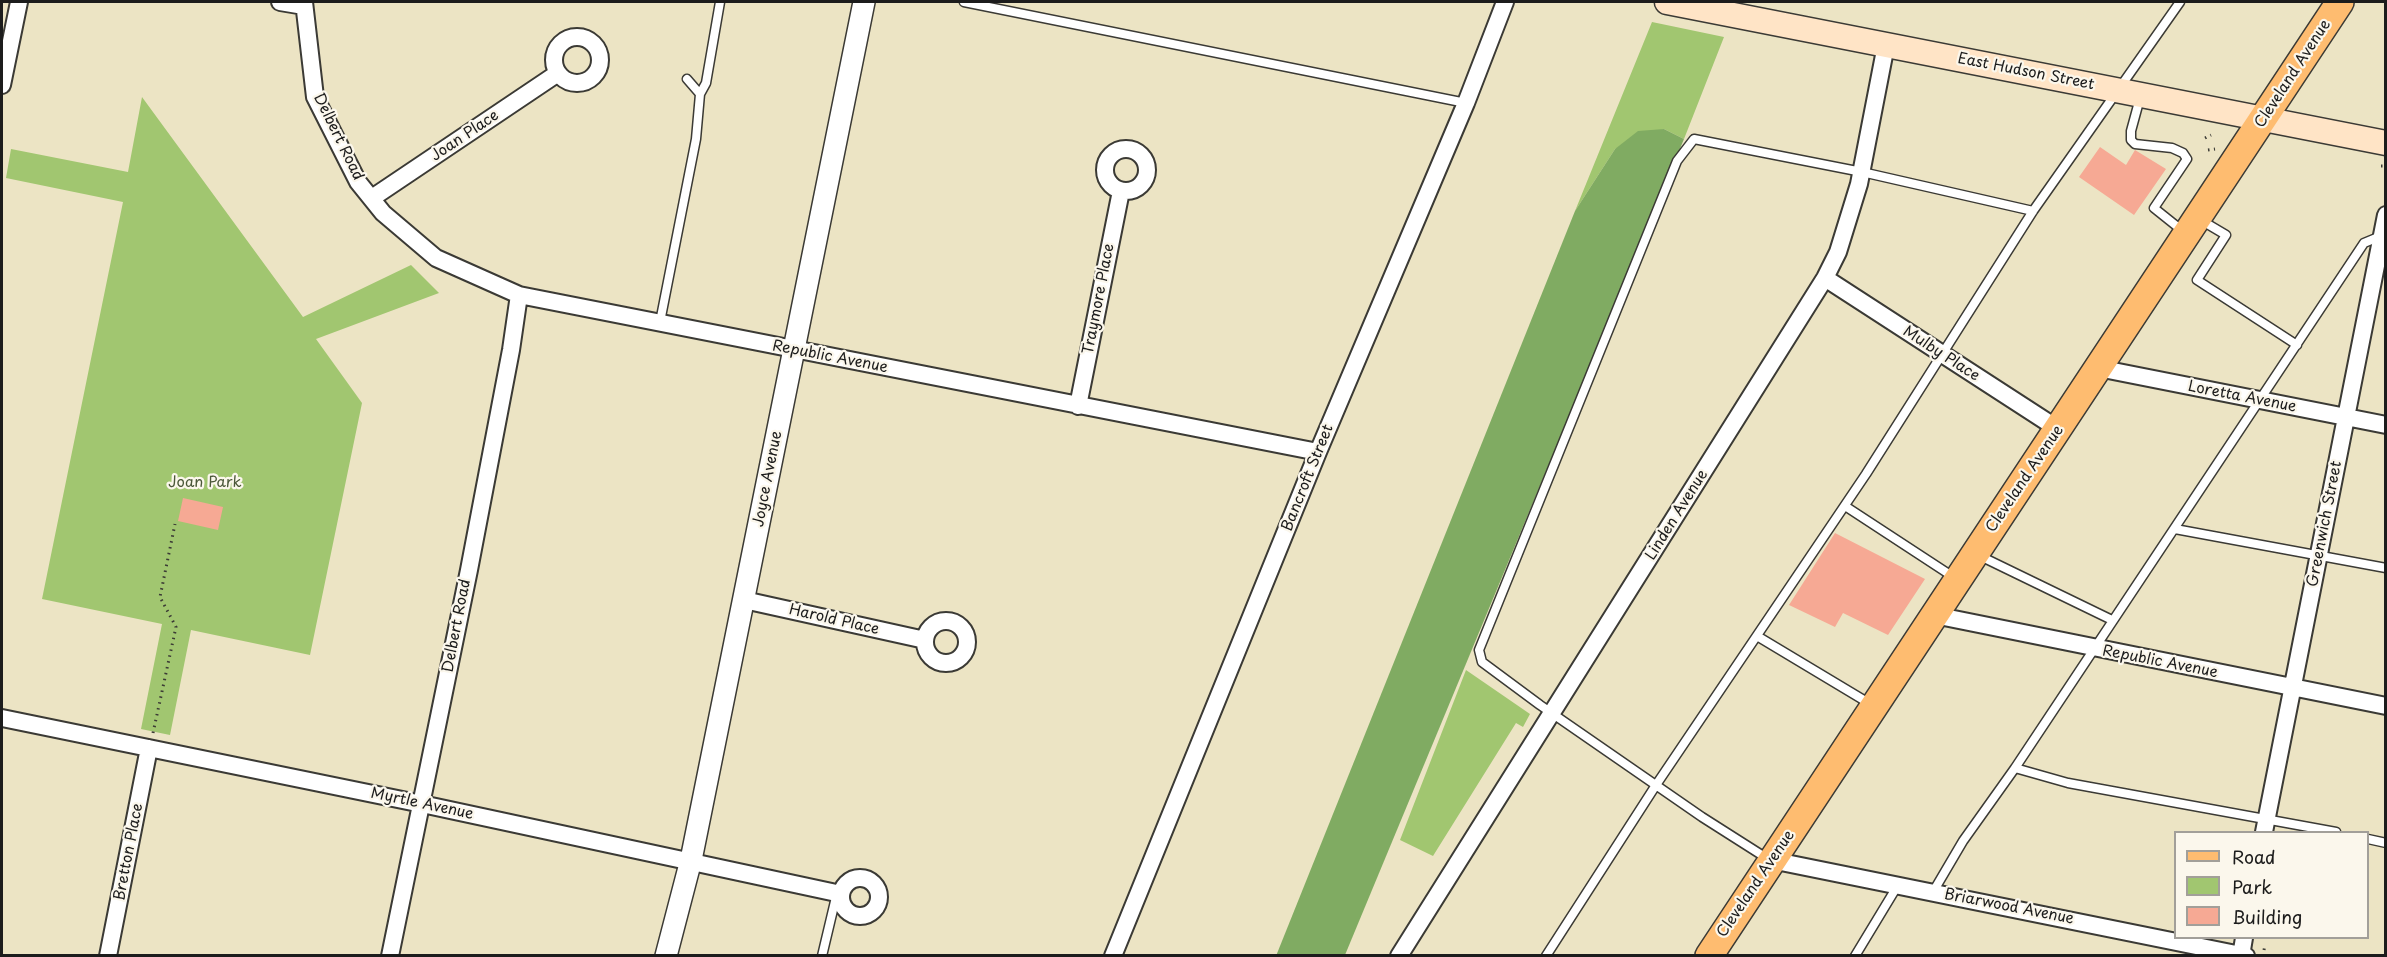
<!DOCTYPE html>
<style>
body{margin:0}
#map{position:relative;width:2387px;height:957px;overflow:hidden;background:#ece4c4;font-family:"Playpen Sans",sans-serif}
canvas{display:block}
.frame{position:absolute;inset:0;border:3px solid #1c1c1c;pointer-events:none}
.legend{position:absolute;left:2174px;top:831px;width:195px;height:108px;box-sizing:border-box;background:#fbf7ec;border:2px solid #a29f99;margin:0;padding:8px 10px;list-style:none;font-size:18px;color:#1c1c1c}
.legend li{display:flex;align-items:center;gap:12px;height:30px}
.legend b{width:30px;border:2px solid #a29f99}
</style>
<div id="map">
<canvas width="2387" height="957"></canvas>
<div class="frame"></div>
<ul class="legend">
<li><b style="height:8px;background:#febc70"></b>Road</li>
<li><b style="height:16px;background:#a1c670"></b>Park</li>
<li><b style="height:16px;background:#f6a994"></b>Building</li>
</ul>
</div>
<script>
const ctx = document.querySelector('canvas').getContext('2d');
ctx.lineJoin = 'round';
function paint(path, color) { ctx.fillStyle = color; ctx.fill(path, 'evenodd'); }
const shape = rows => new Path2D(rows.map(r => 'M' + r).join(''));
function strokePath(path, color, width, dash) { ctx.strokeStyle = color; ctx.lineWidth = width; ctx.lineCap = dash ? 'butt' : 'round'; ctx.setLineDash(dash || []); ctx.stroke(path); }
function write(font, color, halo, rows, align = 'center') {
  ctx.font = font + ' "Playpen Sans",sans-serif'; ctx.lineWidth = 4.5; ctx.setLineDash([]); ctx.textBaseline = 'middle'; ctx.strokeStyle = halo; ctx.fillStyle = color; for (const [text, x, y, turn = 0] of rows) {
    ctx.save(); ctx.translate(x, y); ctx.rotate((+turn || 0) * Math.PI / 180); ctx.textAlign = isNaN(turn) ? turn : align; if (halo) ctx.strokeText(text, 0, 0); ctx.fillText(text, 0, 0); ctx.restore();
  }
}
const green = shape([
 [1652,22,1724,37,1684,139,1664,129,1615,149,1575,211],
 [142,97,303,317,411,265,439,293,316,339,362,403,310,655,191,630,170,735,141,729,162,624,42,599,123,202,6,178,11,149,128,172],
 [1466,670,1530,714,1523,727,1516,723,1433,856,1400,840]
]);
const forest = shape([
 [1664,129,1684,139,1345,955,1276,956,1575,211,1615,149,1638,131]
]);
const building = shape([
 [2100,147,2126,165,2135,150,2166,169,2134,215,2079,177],
 [183,498,223,507,218,530,178,521],
 [1835,533,1925,579,1888,635,1843,613,1835,627,1789,605]
]);
const path = shape([
 [2205,138,2211,135],
 [2208,150,2215,149],
 [2381,166,2385,166],
 [153,733,176,627,160,597,175,524],
 [2264,950,2265,945]
]);
const service = shape([
 [964,2,1466,103],
 [700,94,706,83,720,2],
 [2140,98,2131,131,2131,140,2135,144,2172,148,2183,153,2187,159,2154,208,2184,232],
 [2199,219,2226,235,2197,280,2297,345],
 [660,322,696,139,700,94,687,79],
 [1845,506,1955,578],
 [2175,529,2386,568],
 [1978,555,2112,620],
 [1757,636,1872,705],
 [2015,768,2068,783,2336,832],
 [2368,839,2386,843],
 [1768,859,1702,817,1540,705,1482,662,1479,650,1677,161,1694,139,1862,172,2033,211],
 [1933,892,1963,841,2015,768,2364,243,2381,236],
 [822,956,837,893],
 [1546,956,1656,785,1866,474,2033,211,2180,2],
 [1855,956,1898,885]
]);
const minor = shape([
 [280,2,304,6],
 [304,2,315,97,358,182,383,213,436,258,519,295,1318,452],
 '554 60a23 23 0 1 1 46 0a23 23 0 1 1-46 0Z',
 [2,85,19,2],
 '1105 170a21 21 0 1 1 42 0a21 21 0 1 1-42 0Z',
 [372,198,558,73],
 [1825,278,2058,429],
 [2098,368,2386,425],
 [1078,406,1121,191],
 [744,600,925,640],
 [1934,615,2386,706],
 '925 642a21 21 0 1 1 42 0a21 21 0 1 1-42 0Z',
 [2,718,422,804,841,894],
 [2264,832,2386,215],
 [1771,860,2246,956],
 '841 897a19 19 0 1 1 38 0a19 19 0 1 1-38 0Z',
 [108,956,149,748],
 [390,956,469,570,511,350,519,295],
 [1113,956,1318,452,1466,103,1505,2],
 [1399,956,1825,278,1838,252,1859,184,1886,45],
 [2241,956,2244,938]
]);
const tertiary = shape([
 [666,956,691,860,864,2]
]);
const secondary = shape([
 [1667,2,2386,143]
]);
const primary = shape([
 [1709,956,2340,2]
]);
const streetNames = [
 ["East Hudson Street",2026,72,11],
 ["Cleveland Avenue",2293,74,-57],
 ["Joan Place",465,136,-34],
 ["Delbert Road",338,137,64],
 ["Traymore Place",1099,299,-79],
 ["Mulby Place",1941,354,33],
 ["Republic Avenue",830,357,11],
 ["Loretta Avenue",2242,397,11],
 ["Bancroft Street",1308,478,-68],
 ["Joyce Avenue",768,479,-79],
 ["Cleveland Avenue",2025,479,-56],
 ["Linden Avenue",1677,515,-58],
 ["Greenwich Street",2325,524,-79],
 ["Harold Place",834,620,13],
 ["Delbert Road",457,626,-79],
 ["Republic Avenue",2160,662,11],
 ["Myrtle Avenue",422,804,12],
 ["Bretton Place",129,852,-79],
 ["Cleveland Avenue",1756,884,-56],
 ["Briarwood Avenue",2009,907,11]
];
const parkNames = [
 ["Joan Park",205,483]
];
paint(green, '#a1c670');
paint(forest, '#80ab62');
paint(building, '#f6a994');
strokePath(service, '#3b3a35', 11);
strokePath(minor, '#3b3a35', 20);
strokePath(tertiary, '#3b3a35', 24);
strokePath(secondary, '#3b3a35', 27);
strokePath(primary, '#3b3a35', 30);
strokePath(path, '#3b3a35', 3, [1.5, 4.5]);
strokePath(service, '#fff', 8);
strokePath(minor, '#fff', 16);
strokePath(tertiary, '#fff', 21);
strokePath(secondary, '#ffe4c6', 24);
strokePath(primary, '#febc70', 27);
write('15px', '#1c1c1c', '#fbf7ec', streetNames);
write('15px', '#4b5839', '#fbf7ec', parkNames);
</script>
